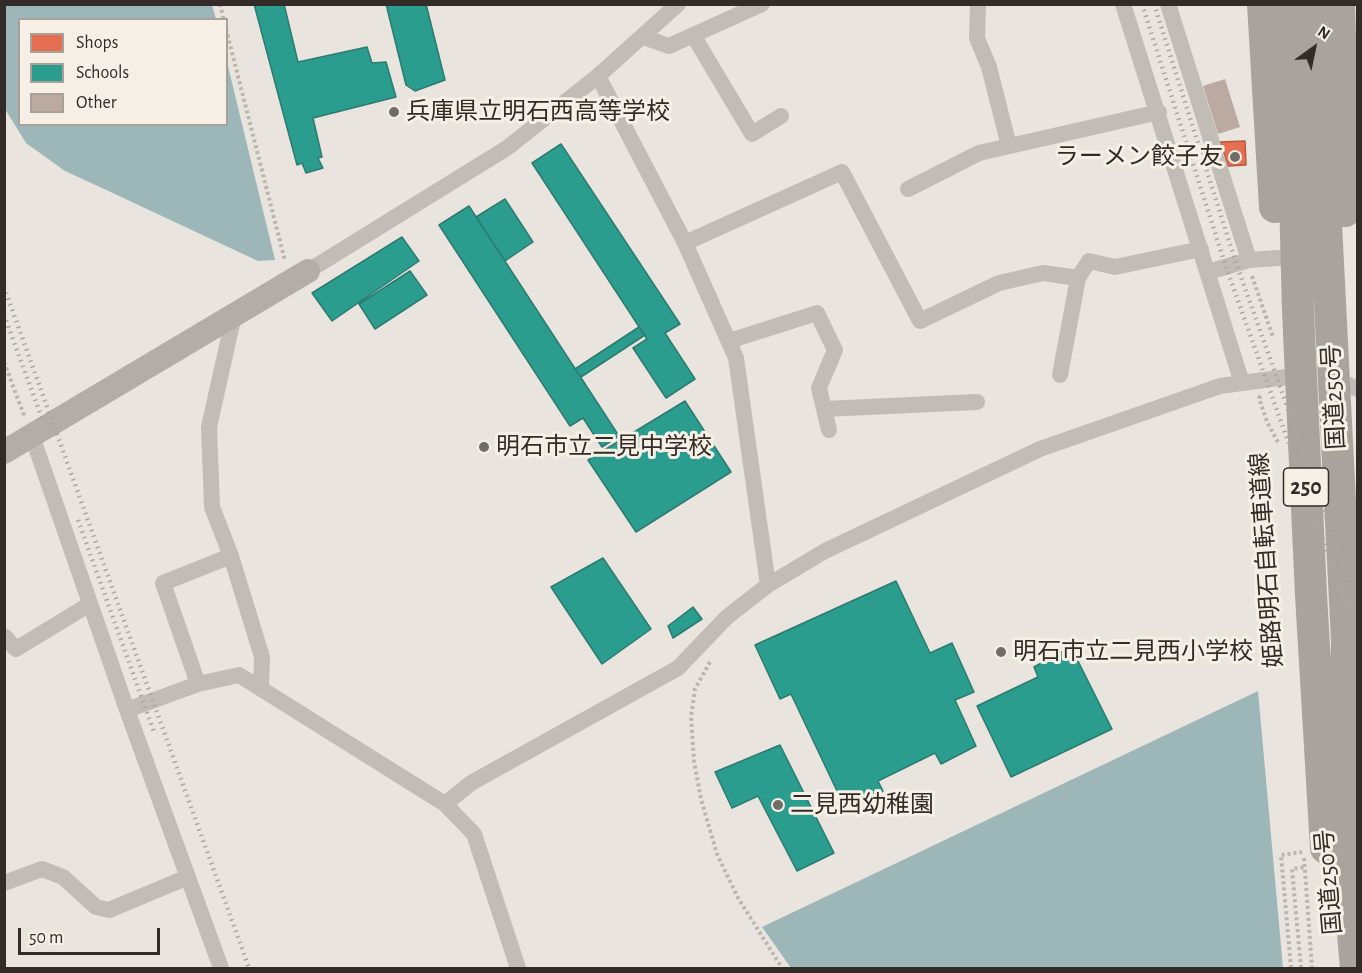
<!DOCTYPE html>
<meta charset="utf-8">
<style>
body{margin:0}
#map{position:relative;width:1362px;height:973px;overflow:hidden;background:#eae4de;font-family:"Alegreya Sans",sans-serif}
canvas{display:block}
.frame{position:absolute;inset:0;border:6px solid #322b27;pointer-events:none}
.legend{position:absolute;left:18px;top:18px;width:210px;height:108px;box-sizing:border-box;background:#f6efe5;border:2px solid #a8a199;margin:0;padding:8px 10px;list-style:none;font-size:18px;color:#322b27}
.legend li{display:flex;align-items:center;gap:12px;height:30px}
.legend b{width:30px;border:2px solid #a8a199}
.north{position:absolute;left:1284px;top:18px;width:60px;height:60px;-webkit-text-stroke:4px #f6efe5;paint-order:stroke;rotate:33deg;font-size:16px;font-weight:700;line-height:24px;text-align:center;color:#322b27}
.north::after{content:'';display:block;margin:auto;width:21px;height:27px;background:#322b27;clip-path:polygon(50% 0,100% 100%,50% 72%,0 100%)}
.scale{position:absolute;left:18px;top:928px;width:142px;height:27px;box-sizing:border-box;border:3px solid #322b27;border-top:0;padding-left:8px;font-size:18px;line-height:21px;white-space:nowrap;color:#322b27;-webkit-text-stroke:4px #f6efe5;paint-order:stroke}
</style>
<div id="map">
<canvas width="1362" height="973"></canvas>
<div class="frame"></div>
<ul class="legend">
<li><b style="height:16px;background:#e76f51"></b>Shops</li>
<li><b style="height:16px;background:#2a9d8f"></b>Schools</li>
<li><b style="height:16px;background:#bbaaa2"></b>Other</li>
</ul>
<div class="north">N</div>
<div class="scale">50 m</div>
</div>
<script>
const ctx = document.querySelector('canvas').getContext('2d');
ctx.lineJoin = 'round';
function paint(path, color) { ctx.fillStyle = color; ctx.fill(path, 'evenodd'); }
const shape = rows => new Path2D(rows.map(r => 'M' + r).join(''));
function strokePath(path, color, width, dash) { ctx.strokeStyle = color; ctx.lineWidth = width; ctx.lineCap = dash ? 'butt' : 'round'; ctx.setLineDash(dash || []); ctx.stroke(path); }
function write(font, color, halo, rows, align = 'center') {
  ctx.font = font + ' "Alegreya Sans","Noto Sans JP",sans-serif'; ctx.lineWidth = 6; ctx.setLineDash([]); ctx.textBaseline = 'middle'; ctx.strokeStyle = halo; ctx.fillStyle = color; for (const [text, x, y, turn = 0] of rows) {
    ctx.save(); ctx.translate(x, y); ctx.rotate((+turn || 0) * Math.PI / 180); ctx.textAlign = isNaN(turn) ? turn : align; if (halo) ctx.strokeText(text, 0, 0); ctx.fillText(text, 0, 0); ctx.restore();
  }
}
const water = shape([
 [5,4,212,5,216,19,20,20,20,124,226,124,227,62,275,260,258,261,102,188,65,171,26,143,5,109],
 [1258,691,1283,968,791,968,762,927]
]);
const shops = shape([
 [1245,141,1246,165,1228,166,1220,142,1245,141]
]);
const schools = shape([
 [254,4,284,4,298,62,367,47,372,63,386,62,396,97,313,118,322,157,318,158,323,168,306,173,302,163,297,165,254,4],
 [386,4,426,4,445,80,415,91,406,85,386,4],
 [561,144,680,324,665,333,695,379,666,398,633,348,647,339,532,163,561,144],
 [505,199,533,242,505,261,476,217,505,199],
 [469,206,619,436,602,447,583,418,570,426,439,225,469,206],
 [402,237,419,261,332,321,312,293,402,237],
 [410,271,427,295,375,329,359,304,410,271],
 [639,327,645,335,581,377,575,369,639,327],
 [685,401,731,472,636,532,588,460,685,401],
 [603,558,651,629,602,664,551,587,603,558],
 [896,581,930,653,952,643,974,692,955,700,976,746,941,764,935,753,878,781,883,791,846,810,791,694,780,699,755,645,896,581],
 [693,607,702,619,673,638,668,626,693,607],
 [1071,647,1112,729,1011,777,977,706,1038,677,1034,667,1071,647],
 [780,745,834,853,797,871,758,796,732,808,715,772,780,745]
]);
const building = shape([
 [1225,79,1240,127,1218,134,1203,86]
]);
const path = shape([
 [220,4,224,20],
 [226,29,285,261],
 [1252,276,1273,337],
 [4,362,25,418],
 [1261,396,1259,398,1267,422,1279,444],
 [710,662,695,689,691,717,694,761,701,799,717,854,738,898,782,968],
 [1304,858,1312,968],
 [1291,968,1281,855,1302,852],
 [1301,968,1292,869,1305,867]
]);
const street = shape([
 [978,4,977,38,989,67,1009,146],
 [1123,4,1242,383],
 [1168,4,1249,260],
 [693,35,752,134,781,116],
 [643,37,669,46,762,4],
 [598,76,685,243,736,358,768,585],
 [908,189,979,153,1159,112],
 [685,243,842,172,920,321,999,283,1043,273,1078,278],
 [308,271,507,148,598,76,678,4],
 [1208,272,1249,260,1279,258],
 [234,315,209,427,212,507,231,556,262,657,261,689],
 [729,341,817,313,835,350,819,388,829,430],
 [1060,375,1078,278,1089,261,1115,267,1201,249],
 [1331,378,1358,389],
 [824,409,977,402],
 [32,436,127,710,221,968],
 [4,636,16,649,90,604],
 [198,684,163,583,231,556],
 [127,710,198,684,239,675,445,804,474,834,518,968],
 [445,804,471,783,678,668,727,617,768,585,825,551,1040,449,1220,386,1286,377,1306,379],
 [4,883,42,869,63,877,96,907,109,910,188,877]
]);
const secondary = shape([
 [4,452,308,271]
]);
const highway = shape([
 [1263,4,1275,207],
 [1290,4,1298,311,1311,595,1326,848],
 [1315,4,1347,641,1345,842,1356,968],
 [1339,4,1345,211]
]);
const rail = shape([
 [1142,4,1225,264,1358,638],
 [1154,4,1236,263,1358,605],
 [4,287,249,968],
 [4,315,43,421],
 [78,520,154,732]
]);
const markers = [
 [394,112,6,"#726c67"],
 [1235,157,6,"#726c67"],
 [484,447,6,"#726c67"],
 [1001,652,6,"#726c67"],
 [778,805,6,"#726c67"]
];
const shields = [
 [1306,487,45]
];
const shieldNames = [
 ["250",1306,487]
];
const poiNames = [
 ["兵庫県立明石西高等学校",406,112],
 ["ラーメン餃子友",1223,157,"right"],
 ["明石市立二見中学校",496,447],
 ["明石市立二見西小学校",1013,652],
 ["二見西幼稚園",790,805]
];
const streetNames = [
 ["国道250号",1334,397,-93],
 ["姫路明石自転車道線",1267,560,-94],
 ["国道250号",1329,882,-95]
];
paint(water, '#9db7b8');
paint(shops, '#e76f51');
strokePath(shops, '#b15b44', 1.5);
paint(schools, '#2a9d8f');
strokePath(schools, '#2c7b70', 1.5);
paint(building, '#bbaaa2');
strokePath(path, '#bbb5b0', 4, [3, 3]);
strokePath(street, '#c2bcb7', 16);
strokePath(secondary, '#b3ada8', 24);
strokePath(highway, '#a8a39d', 32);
strokePath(rail, '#aaa6a2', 4.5, [1.5, 4.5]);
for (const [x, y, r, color] of markers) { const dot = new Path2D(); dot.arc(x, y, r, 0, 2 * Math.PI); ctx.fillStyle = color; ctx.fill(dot); strokePath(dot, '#f6efe5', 2); }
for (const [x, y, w] of shields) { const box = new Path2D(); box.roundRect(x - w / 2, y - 19, w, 38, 4.5); ctx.fillStyle = '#f6efe5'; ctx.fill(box); strokePath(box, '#322b27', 1.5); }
write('bold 22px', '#322b27', null, shieldNames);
write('24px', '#322b27', '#f6efe5', poiNames, 'left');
write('24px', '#322b27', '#f6efe5', streetNames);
</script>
